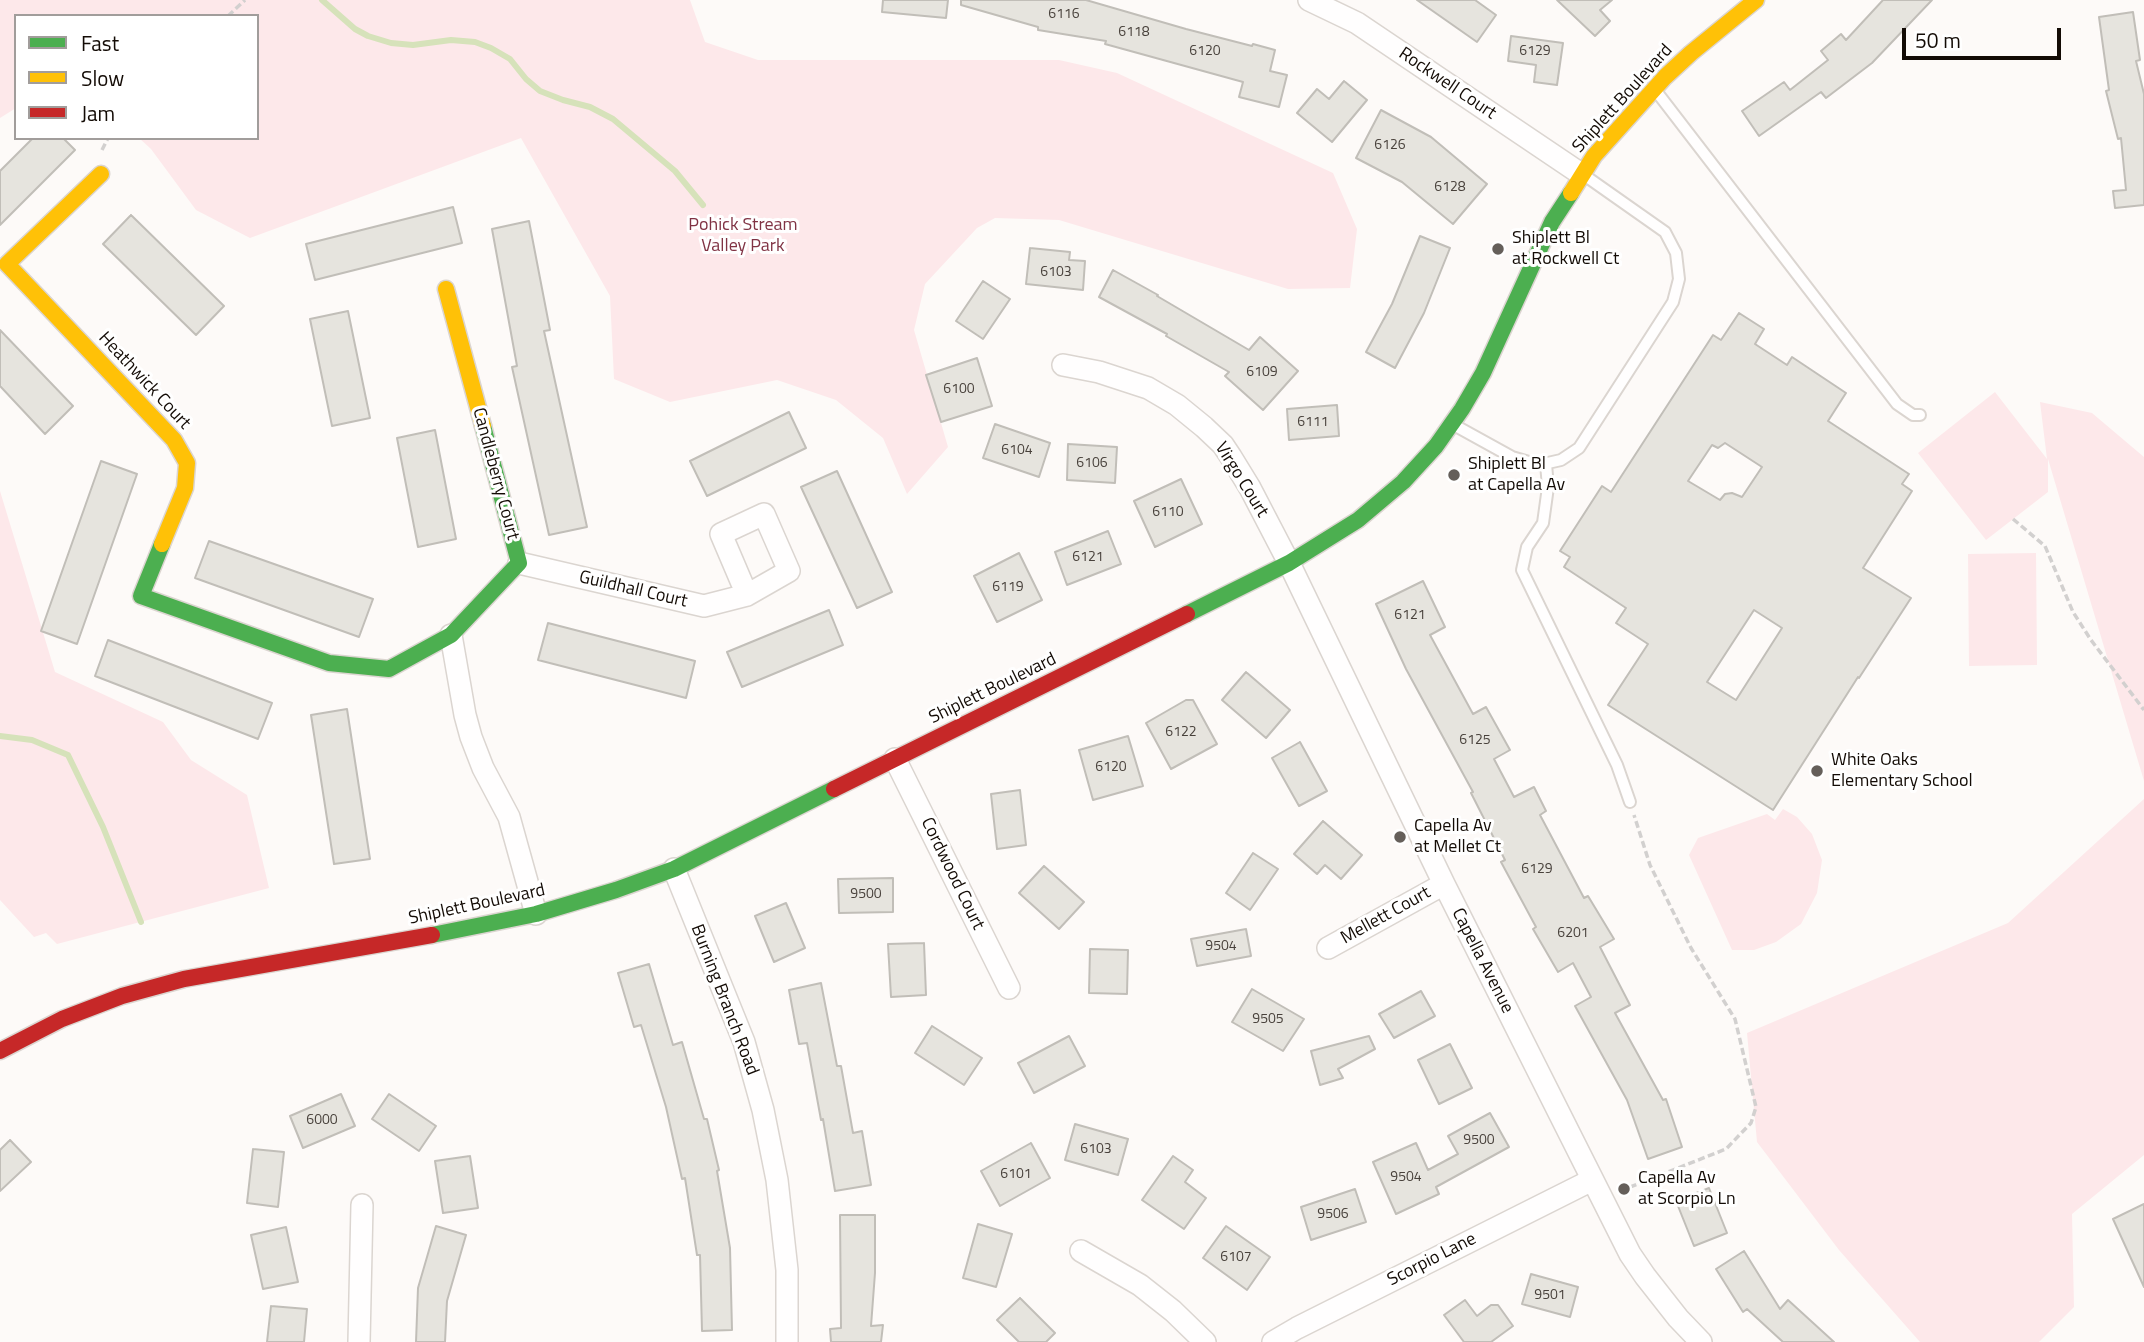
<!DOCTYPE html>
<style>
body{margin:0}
#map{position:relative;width:2144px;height:1342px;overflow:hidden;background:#fdfaf8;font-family:"Titillium Web",sans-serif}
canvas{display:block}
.legend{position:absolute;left:14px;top:14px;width:245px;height:126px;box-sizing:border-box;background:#fff;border:2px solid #a19d9b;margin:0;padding:9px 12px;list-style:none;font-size:21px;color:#130b05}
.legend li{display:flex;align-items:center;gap:14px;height:35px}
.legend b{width:35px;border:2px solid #a19d9b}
.scale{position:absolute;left:1902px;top:28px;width:159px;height:32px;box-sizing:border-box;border:4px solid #130b05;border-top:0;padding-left:9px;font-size:21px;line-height:24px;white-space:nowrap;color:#130b05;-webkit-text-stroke:5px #fff;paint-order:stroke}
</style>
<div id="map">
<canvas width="2144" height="1342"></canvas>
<ul class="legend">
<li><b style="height:9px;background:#4caf50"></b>Fast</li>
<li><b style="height:9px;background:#ffc107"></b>Slow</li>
<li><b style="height:9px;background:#c62828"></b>Jam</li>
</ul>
<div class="scale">50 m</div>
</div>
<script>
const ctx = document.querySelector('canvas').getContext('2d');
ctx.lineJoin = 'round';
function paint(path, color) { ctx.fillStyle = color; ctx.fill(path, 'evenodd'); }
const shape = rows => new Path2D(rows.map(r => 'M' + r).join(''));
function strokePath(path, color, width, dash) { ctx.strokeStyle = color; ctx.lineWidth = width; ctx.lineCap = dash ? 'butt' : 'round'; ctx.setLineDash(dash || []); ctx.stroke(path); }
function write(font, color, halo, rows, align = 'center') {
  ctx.font = font + ' "Titillium Web",sans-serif'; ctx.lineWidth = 6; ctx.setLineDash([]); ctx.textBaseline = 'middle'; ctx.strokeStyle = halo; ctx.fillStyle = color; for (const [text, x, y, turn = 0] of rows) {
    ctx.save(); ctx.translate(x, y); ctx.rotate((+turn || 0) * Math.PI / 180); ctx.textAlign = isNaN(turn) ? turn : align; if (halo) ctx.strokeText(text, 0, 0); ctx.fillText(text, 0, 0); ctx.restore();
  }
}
const green = shape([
 [0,0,690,0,705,42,758,60,1059,60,1117,73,1333,173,1357,229,1350,288,1288,289,1059,220,995,218,977,228,925,284,914,330,948,447,907,494,883,438,836,400,777,380,670,402,614,379,610,296,521,138,250,238,196,210,151,149,139,138,257,138,257,16,16,16,16,108,0,118],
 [1995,392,2047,459,2040,402,2092,413,2144,457,2144,781,2048,459,2048,492,1986,540,1918,453],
 [0,491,55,672,163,722,191,760,247,795,269,888,57,944,46,933,34,937,0,900],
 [2036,553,2037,665,1969,666,1968,554],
 [2144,799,2144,1155,2072,1214,2074,1307,2039,1342,1920,1342,1839,1250,1757,1142,1747,1033,2008,923],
 [1783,809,1797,817,1812,834,1822,860,1817,893,1801,924,1776,942,1754,950,1732,950,1689,855,1698,838,1767,814,1775,820]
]);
const stream = shape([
 [322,0,355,29,368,36,391,43,413,45,451,40,475,42,491,48,510,59,526,79,540,91,563,100,590,107,613,119,675,171,703,205],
 [0,736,32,740,68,755,103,827,141,922]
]);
const building = shape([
 [883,0,948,0,946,18,882,12,883,0],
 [961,0,1086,0,1186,29,1252,46,1253,44,1275,50,1270,71,1287,75,1279,107,1239,97,1243,82,1105,44,1106,41,1038,30,1038,27,961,5,961,0],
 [1417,0,1475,0,1496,15,1477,42,1417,0],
 [1557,0,1612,0,1600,10,1610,21,1595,36,1557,0],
 [1883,0,1932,0,1872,63,1826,98,1821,92,1759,136,1742,111,1784,82,1790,90,1828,60,1821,51,1841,34,1846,40,1883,0],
 [2133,12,2140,60,2136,61,2144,94,2144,205,2115,208,2113,191,2126,190,2121,138,2118,139,2106,91,2109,90,2099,17,2133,12],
 [1511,36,1563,43,1557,85,1534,82,1536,65,1508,61,1511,36],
 [1344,81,1367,100,1332,142,1297,113,1317,89,1329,99,1344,81],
 [1381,110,1431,137,1487,184,1453,224,1402,182,1356,158,1381,110],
 [33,138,63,138,75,150,0,225,0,171,33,138],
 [453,207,462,243,315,280,306,244,453,207],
 [131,215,224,306,196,335,103,244,131,215],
 [529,221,550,330,544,331,587,527,549,535,512,367,517,366,492,229,529,221],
 [1420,236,1450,248,1424,313,1395,368,1366,352,1392,304,1420,236],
 [1030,248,1070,252,1069,260,1085,261,1083,290,1026,284,1030,248],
 [1113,270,1158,295,1157,296,1249,350,1260,337,1298,371,1263,410,1225,376,1229,372,1166,336,1167,334,1099,297,1113,270],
 [983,281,1010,299,983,339,956,321,983,281],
 [348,311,370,418,332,426,310,319,348,311],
 [1739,313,1764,329,1755,344,1787,365,1792,357,1846,393,1828,421,1909,474,1902,484,1912,491,1863,568,1911,598,1859,678,1858,677,1773,810,1608,705,1648,644,1616,623,1626,608,1564,567,1570,557,1560,551,1602,486,1611,492,1713,335,1721,340,1739,313],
 [1725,443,1762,467,1742,497,1732,493,1725,494,1720,500,1688,481,1712,445,1718,448,1725,443],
 [1754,610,1782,628,1736,700,1707,682,1754,610],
 [0,330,73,406,45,434,0,386,0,330],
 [977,358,992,406,941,422,926,375,977,358],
 [1337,405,1339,436,1289,440,1287,409,1337,405],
 [789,412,806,448,707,496,690,461,789,412],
 [995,424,1050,443,1039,477,983,458,995,424],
 [435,430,456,539,418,547,397,438,435,430],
 [1068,444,1117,447,1115,483,1067,480,1068,444],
 [101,461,137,474,77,644,41,631,101,461],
 [837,471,892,592,857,608,801,487,837,471],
 [1181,479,1202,524,1155,547,1134,501,1181,479],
 [1108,531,1121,564,1067,585,1055,552,1108,531],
 [209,541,373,599,359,637,195,578,209,541],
 [1019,553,1042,600,997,622,974,576,1019,553],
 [1423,581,1445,627,1430,635,1473,714,1486,707,1510,750,1494,759,1514,797,1534,787,1546,811,1540,815,1584,898,1588,896,1614,939,1600,947,1630,1005,1615,1013,1663,1100,1666,1099,1682,1147,1648,1159,1627,1100,1575,1006,1591,997,1573,963,1558,972,1533,929,1536,927,1501,862,1505,860,1471,793,1473,792,1406,669,1376,604,1423,581],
 [829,610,843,645,742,687,727,652,829,610],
 [548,623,695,661,686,698,538,660,548,623],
 [108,640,272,703,258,739,95,676,108,640],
 [1246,672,1290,710,1266,738,1222,700,1246,672],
 [1186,700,1193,700,1217,744,1171,769,1146,723,1186,700],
 [347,709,370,859,334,864,311,715,347,709],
 [1128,736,1143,786,1093,800,1079,750,1128,736],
 [1300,742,1327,791,1299,806,1272,758,1300,742],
 [1020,790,1026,845,997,849,991,794,1020,790],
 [1323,821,1362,855,1341,879,1325,865,1317,874,1294,854,1323,821],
 [1253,853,1278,869,1250,910,1226,893,1253,853],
 [1044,866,1084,902,1059,929,1019,893,1044,866],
 [893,878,893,912,839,913,838,879,893,878],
 [786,903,805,948,774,962,755,916,786,903],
 [1246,929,1251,956,1197,966,1191,939,1246,929],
 [924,943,926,995,891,997,888,944,924,943],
 [1090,949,1128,950,1127,994,1089,993,1090,949],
 [649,964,673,1045,682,1042,704,1119,707,1119,719,1170,717,1171,730,1248,732,1330,702,1331,700,1255,697,1255,685,1178,682,1179,666,1107,641,1025,634,1027,618,973,649,964],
 [821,983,837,1066,841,1066,853,1133,862,1131,871,1185,835,1191,823,1119,821,1120,807,1043,799,1044,789,990,821,983],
 [1252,989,1304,1019,1283,1051,1232,1022,1252,989],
 [1421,991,1435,1016,1394,1038,1379,1014,1421,991],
 [932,1026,982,1058,964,1085,915,1053,932,1026],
 [1069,1036,1085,1066,1034,1093,1018,1063,1069,1036],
 [1369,1036,1375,1049,1338,1069,1343,1078,1320,1085,1311,1051,1369,1036],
 [1450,1044,1472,1088,1439,1104,1418,1060,1450,1044],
 [341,1094,355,1126,303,1148,290,1116,341,1094],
 [389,1094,436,1126,419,1151,372,1119,389,1094],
 [1490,1113,1509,1147,1436,1187,1439,1194,1396,1214,1373,1162,1416,1143,1428,1170,1458,1154,1448,1136,1490,1113],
 [1075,1124,1128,1139,1118,1175,1065,1160,1075,1124],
 [10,1140,31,1162,0,1191,0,1150,10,1140],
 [1031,1143,1050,1178,1000,1206,981,1171,1031,1143],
 [253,1149,284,1152,278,1207,247,1203,253,1149],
 [470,1156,478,1208,443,1213,435,1161,470,1156],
 [1173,1156,1193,1170,1185,1182,1206,1198,1184,1229,1142,1200,1173,1156],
 [1709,1188,1727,1233,1694,1246,1676,1201,1709,1188],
 [1355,1189,1366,1222,1311,1240,1301,1207,1355,1189],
 [2144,1204,2144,1287,2113,1219,2144,1204],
 [840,1215,875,1215,875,1273,871,1326,883,1325,881,1342,831,1342,830,1329,841,1328,840,1215],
 [978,1224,1012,1234,996,1287,963,1278,978,1224],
 [436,1226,466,1235,447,1301,445,1342,416,1342,418,1288,436,1226],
 [1226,1226,1270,1257,1247,1290,1203,1258,1226,1226],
 [286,1227,298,1282,263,1289,251,1235,286,1227],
 [1744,1251,1780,1309,1788,1300,1834,1342,1783,1342,1747,1309,1743,1312,1716,1269,1744,1251],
 [1531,1274,1578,1287,1570,1317,1522,1304,1531,1274],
 [1020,1298,1055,1333,1046,1342,1019,1342,997,1320,1020,1298],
 [1465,1300,1477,1316,1491,1305,1498,1305,1513,1326,1491,1342,1464,1342,1444,1315,1465,1300],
 [271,1306,307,1309,304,1342,267,1342,271,1306]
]);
const path = shape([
 [228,16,245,0],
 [102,150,108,138],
 [2013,519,2045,546,2073,612,2091,640,2144,710],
 [1620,1191,1726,1149,1751,1123,1756,1107,1735,1019,1691,948,1650,865,1634,815]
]);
const lane = shape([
 [1656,91,1897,404,1913,415,1920,415],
 [1454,425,1512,457,1539,465,1561,460,1579,448,1673,302,1679,279,1676,253,1665,232,1584,175],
 [1546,464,1548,487,1543,523,1527,547,1522,570,1617,765,1630,802]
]);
const street = shape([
 [1309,0,1357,23,1581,174],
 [1063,365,1099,372,1148,388,1177,405,1204,427,1223,445,1231,457,1250,488,1289,563,1444,884,1630,1254,1645,1276,1678,1318,1701,1342],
 [519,563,704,606,747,595,789,571,764,514,721,534,747,595],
 [451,635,465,715,471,737,483,768,509,817,536,914],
 [895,759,1009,988],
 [674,869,744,1042,763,1110,777,1180,787,1270,787,1342],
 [1328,948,1444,884],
 [1081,1251,1140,1285,1173,1311,1205,1342],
 [359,1342,362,1205],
 [1273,1342,1297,1328,1592,1180]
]);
const fast = shape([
 [162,544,141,596,329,663,389,669,451,635,519,563,483,426],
 [1187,614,1289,563,1358,520,1403,482,1436,446,1462,409,1483,373,1552,222,1571,193],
 [432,935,536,914,616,890,674,869,834,789]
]);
const slow = shape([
 [101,174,7,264,174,440,187,463,185,488,162,544],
 [1571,193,1594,156,1665,77,1691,53,1756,0],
 [446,289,483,426]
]);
const jam = shape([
 [834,789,1187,614],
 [0,1051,62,1019,122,996,184,979,432,935]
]);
const markers = [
 [1498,249,7,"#655f5a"],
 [1454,475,7,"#655f5a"],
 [1817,771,7,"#655f5a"],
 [1400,837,7,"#655f5a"],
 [1624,1189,7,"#655f5a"]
];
const numberNames = [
 ["6116",1064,15],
 ["6118",1134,33],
 ["6120",1205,52],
 ["6129",1535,52],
 ["6126",1390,146],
 ["6128",1450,188],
 ["6103",1056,273],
 ["6109",1262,373],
 ["6100",959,390],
 ["6111",1313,423],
 ["6104",1017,451],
 ["6106",1092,464],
 ["6110",1168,513],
 ["6121",1088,558],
 ["6119",1008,588],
 ["6121",1410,616],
 ["6122",1181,733],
 ["6125",1475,741],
 ["6120",1111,768],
 ["6129",1537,870],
 ["9500",866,895],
 ["6201",1573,934],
 ["9504",1221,947],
 ["9505",1268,1020],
 ["6000",322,1121],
 ["9500",1479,1141],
 ["6103",1096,1150],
 ["6101",1016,1175],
 ["9504",1406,1178],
 ["9506",1333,1215],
 ["6107",1236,1258],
 ["9501",1550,1296]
];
const streetNames = [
 ["Rockwell Court",1447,84,34],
 ["Shiplett Boulevard",1623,99,-48],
 ["Heathwick Court",144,381,47],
 ["Candleberry Court",495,474,75],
 ["Virgo Court",1241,480,58],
 ["Guildhall Court",633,590,13],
 ["Shiplett Boulevard",993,689,-26],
 ["Cordwood Court",952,874,64],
 ["Shiplett Boulevard",477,905,-12],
 ["Mellett Court",1386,916,-29],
 ["Capella Avenue",1482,961,63],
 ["Burning Branch Road",724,1000,69],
 ["Scorpio Lane",1432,1260,-27]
];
const parkNames = [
 ["Pohick Stream",743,226],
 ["Valley Park",743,247]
];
const poiNames = [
 ["Shiplett Bl",1512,239],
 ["at Rockwell Ct",1512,260],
 ["Shiplett Bl",1468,465],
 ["at Capella Av",1468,486],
 ["White Oaks",1831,761],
 ["Elementary School",1831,782],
 ["Capella Av",1414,827],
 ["at Mellet Ct",1414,848],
 ["Capella Av",1638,1179],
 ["at Scorpio Ln",1638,1200]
];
paint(green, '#fde8ea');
strokePath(stream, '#d6e2ba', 6);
paint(building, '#e6e4de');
strokePath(building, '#c1beb8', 2);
strokePath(lane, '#dbd5d0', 14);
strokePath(street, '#dbd5d0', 24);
strokePath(fast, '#dbd5d0', 19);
strokePath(slow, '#dbd5d0', 19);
strokePath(jam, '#dbd5d0', 19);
strokePath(path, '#d2d0cf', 3.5, [7, 3.5]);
strokePath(lane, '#fffefe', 10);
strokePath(street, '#fffefe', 21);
strokePath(fast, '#4caf50', 16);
strokePath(slow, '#ffc107', 16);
strokePath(jam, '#c62828', 16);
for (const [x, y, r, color] of markers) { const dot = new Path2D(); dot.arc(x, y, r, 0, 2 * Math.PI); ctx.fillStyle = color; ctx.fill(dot); strokePath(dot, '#fff', 2.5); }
write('14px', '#48413b', null, numberNames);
write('18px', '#130b05', '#fff', streetNames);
write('18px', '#803344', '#fff', parkNames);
write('18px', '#130b05', '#fff', poiNames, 'left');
</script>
